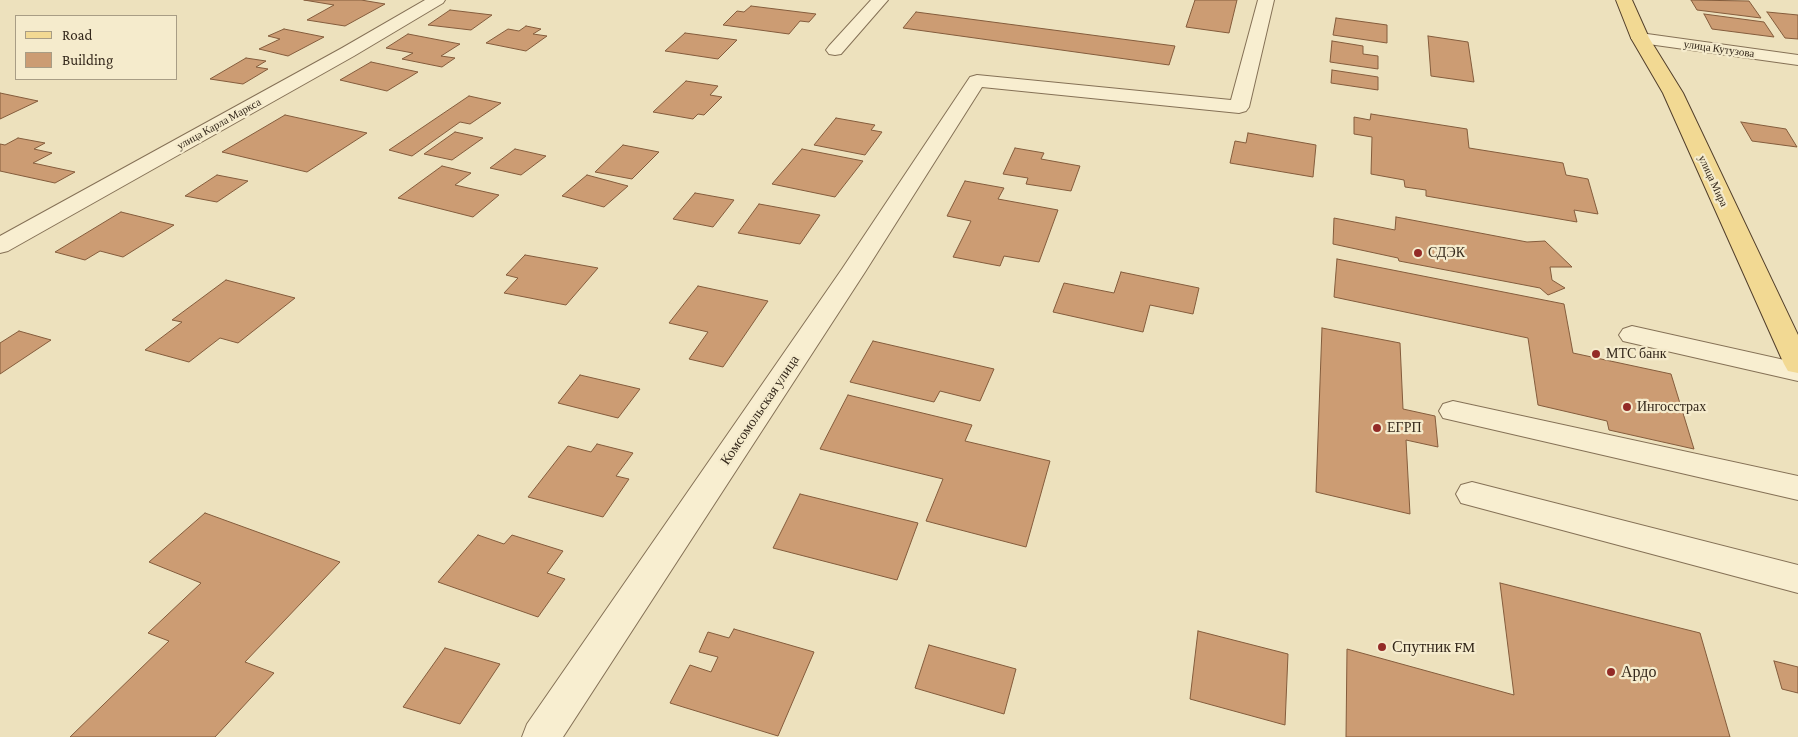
<!DOCTYPE html>
<meta charset="utf-8">
<style>
body{margin:0}
#map{position:relative;width:1798px;height:737px;overflow:hidden;background:#ede1bd;font-family:"Crimson Pro",serif}
canvas{display:block}
.legend{position:absolute;left:15px;top:15px;width:162px;height:65px;box-sizing:border-box;background:#f5ebcc;border:1px solid #a89d85;margin:0;padding:6px 9px;list-style:none;font-size:15px;color:#34281b}
.legend li{display:flex;align-items:center;gap:10px;height:25px}
.legend b{width:25px;border:1px solid #a89d85}
</style>
<div id="map">
<canvas width="1798" height="737"></canvas>
<ul class="legend">
<li><b style="height:6px;background:#f2d993"></b>Road</li>
<li><b style="height:14px;background:#cc9c73"></b>Building</li>
</ul>
</div>
<script>
const ctx = document.querySelector('canvas').getContext('2d');
ctx.lineJoin = 'round';
function paint(path, color) { ctx.fillStyle = color; ctx.fill(path, 'evenodd'); }
const shape = rows => new Path2D(rows.map(r => 'M' + r).join(''));
function strokePath(path, color, width, dash) { ctx.strokeStyle = color; ctx.lineWidth = width; ctx.lineCap = dash ? 'butt' : 'round'; ctx.setLineDash(dash || []); ctx.stroke(path); }
function write(font, color, halo, rows, align = 'center') {
  ctx.font = font + ' "Crimson Pro",serif'; ctx.lineWidth = 4.5; ctx.setLineDash([]); ctx.textBaseline = 'middle'; ctx.strokeStyle = halo; ctx.fillStyle = color; for (const [text, x, y, turn = 0] of rows) {
    ctx.save(); ctx.translate(x, y); ctx.rotate((+turn || 0) * Math.PI / 180); ctx.textAlign = isNaN(turn) ? turn : align; if (halo) ctx.strokeText(text, 0, 0); ctx.fillText(text, 0, 0); ctx.restore();
  }
}
const building = shape([
 [304,0,361,0,385,4,345,26,307,20,334,5,304,0],
 [1195,0,1237,0,1229,33,1186,27,1195,0],
 [1691,0,1749,1,1761,18,1697,10,1691,0],
 [751,6,816,14,809,22,800,21,789,34,723,25,737,11,744,12,751,6],
 [450,10,492,15,471,30,428,25,450,10],
 [916,12,1175,46,1169,65,903,28,916,12],
 [1767,12,1798,15,1798,39,1785,38,1767,12],
 [1704,14,1764,22,1774,37,1712,29,1704,14],
 [1336,18,1387,25,1387,43,1333,35,1336,18],
 [526,26,541,29,533,34,547,36,526,51,486,43,508,29,519,31,526,26],
 [284,29,324,37,288,56,259,49,280,39,268,36,284,29],
 [685,33,737,40,718,59,665,51,685,33],
 [408,34,460,44,441,56,455,58,442,67,402,59,413,53,386,48,408,34],
 [1428,36,1468,42,1474,82,1431,76,1428,36],
 [1332,41,1363,46,1363,54,1378,56,1378,69,1330,62,1332,41],
 [246,58,266,61,256,67,268,69,243,84,210,79,246,58],
 [371,62,418,72,387,91,340,80,371,62],
 [1332,70,1378,77,1378,90,1331,83,1332,70],
 [686,81,718,86,710,95,722,97,704,115,698,114,693,119,653,112,686,81],
 [0,93,38,101,0,119,0,93],
 [469,96,501,103,470,124,460,122,412,156,389,150,469,96],
 [1371,114,1467,129,1469,148,1563,163,1566,175,1588,179,1598,214,1574,210,1577,222,1426,196,1426,190,1405,187,1404,180,1371,174,1372,137,1354,134,1354,117,1370,120,1371,114],
 [285,115,367,133,307,172,222,152,285,115],
 [836,118,875,125,871,130,882,132,865,155,814,145,836,118],
 [1741,122,1786,129,1797,147,1752,141,1741,122],
 [455,132,483,138,452,160,424,154,455,132],
 [1248,133,1316,145,1313,177,1230,163,1235,141,1246,143,1248,133],
 [18,138,45,143,34,149,52,153,33,163,75,172,55,183,0,171,0,144,5,145,18,138],
 [623,145,659,152,632,179,595,172,623,145],
 [1015,148,1044,153,1041,159,1080,166,1071,191,1026,184,1028,178,1003,174,1015,148],
 [515,149,546,156,521,175,490,168,515,149],
 [802,149,863,161,835,197,772,184,802,149],
 [442,166,471,173,455,185,499,195,473,217,398,198,442,166],
 [217,175,248,181,217,202,185,196,217,175],
 [587,175,628,186,604,207,562,196,587,175],
 [965,181,1004,188,998,199,1058,210,1039,262,1004,256,1000,266,953,257,971,221,947,216,965,181],
 [695,193,734,200,713,227,673,219,695,193],
 [759,204,820,215,800,244,738,233,759,204],
 [121,212,174,225,123,257,100,251,85,260,55,252,121,212],
 [1396,217,1527,242,1545,241,1572,267,1550,267,1552,280,1565,288,1548,295,1540,288,1399,261,1398,258,1333,244,1334,218,1395,230,1396,217],
 [525,255,598,268,566,305,504,293,518,278,506,275,525,255],
 [1337,259,1564,304,1573,353,1671,374,1694,449,1609,430,1607,421,1538,405,1528,338,1334,297,1337,259],
 [1121,272,1199,288,1193,314,1150,305,1143,332,1053,312,1064,283,1114,293,1121,272],
 [226,280,295,298,238,343,220,338,189,362,145,350,182,322,172,320,226,280],
 [698,286,768,301,723,367,689,359,708,332,669,323,698,286],
 [1322,328,1400,343,1403,409,1435,416,1438,447,1406,440,1410,514,1316,492,1322,328],
 [19,331,51,340,0,374,0,343,19,331],
 [873,341,994,369,980,401,940,391,934,402,850,382,873,341],
 [580,375,640,389,618,418,558,403,580,375],
 [848,395,972,425,965,441,1050,461,1026,547,926,521,943,479,820,449,848,395],
 [597,444,633,453,616,476,629,479,603,517,528,497,568,446,591,452,597,444],
 [800,494,918,523,897,580,773,548,800,494],
 [205,513,340,562,245,662,274,673,215,737,70,737,169,641,148,633,201,583,149,562,205,513],
 [478,535,504,544,512,535,563,551,547,573,565,579,538,617,438,582,478,535],
 [1500,583,1700,633,1730,737,1346,737,1347,649,1514,695,1500,583],
 [734,629,814,652,778,736,670,703,690,665,711,672,718,657,699,652,708,632,729,638,734,629],
 [1198,631,1288,654,1285,725,1190,699,1198,631],
 [929,645,1016,669,1004,714,915,688,929,645],
 [445,648,500,664,460,724,403,707,445,648],
 [1774,661,1798,667,1798,693,1782,689,1774,661]
]);
const minor = shape([
 [425,0,445,0,443,3,354,56,8,251,0,253,0,236,342,48,425,0],
 [871,0,888,0,841,54,835,55,829,54,826,50,829,46,871,0],
 [1258,0,1274,0,1249,107,1246,111,1239,113,982,87,865,272,563,737,522,737,527,724,842,269,970,77,977,75,1231,100,1258,0],
 [1640,33,1798,55,1798,65,1634,42,1631,38,1634,34,1640,33],
 [1632,326,1798,363,1798,381,1623,341,1619,335,1623,329,1632,326],
 [1453,401,1798,476,1798,500,1443,418,1439,411,1443,404,1453,401],
 [1472,482,1798,565,1798,593,1461,503,1456,494,1461,485,1472,482]
]);
const major = shape([
 [1616,0,1632,0,1649,38,1683,93,1798,335,1798,373,1788,371,1784,364,1663,93,1631,38,1616,0]
]);
const markers = [
 [1418,253,5,"#932b27"],
 [1596,354,5,"#932b27"],
 [1627,407,5,"#932b27"],
 [1377,428,5,"#932b27"],
 [1382,647,5,"#932b27"],
 [1611,672,5,"#932b27"]
];
const farStreetnames = [
 ["улица Кутузова",1719,49,8],
 ["улица Карла Маркса",219,124,-29],
 ["улица Мира",1713,181,65]
];
const poiNames = [
 ["СДЭК",1428,253],
 ["МТС банк",1606,354],
 ["Ингосстрах",1637,407],
 ["ЕГРП",1387,428]
];
const streetNames = [
 ["Комсомольская улица",760,410,-56]
];
const nearPoinames = [
 ["Спутник FM",1392,647],
 ["Ардо",1621,672]
];
paint(building, '#cc9c73');
strokePath(building, '#845c3c', 1);
strokePath(minor, '#857156', 2);
strokePath(major, '#523f2b', 2);
paint(minor, '#f8eed0');
paint(major, '#f2d993');
for (const [x, y, r, color] of markers) { const dot = new Path2D(); dot.arc(x, y, r, 0, 2 * Math.PI); ctx.fillStyle = color; ctx.fill(dot); strokePath(dot, '#f5ebcc', 2); }
write('11px', '#34281b', '#f5ebcc', farStreetnames);
write('14px', '#34281b', '#f5ebcc', poiNames, 'left');
write('14px', '#34281b', '#f5ebcc', streetNames);
write('16px', '#34281b', '#f5ebcc', nearPoinames, 'left');
</script>
